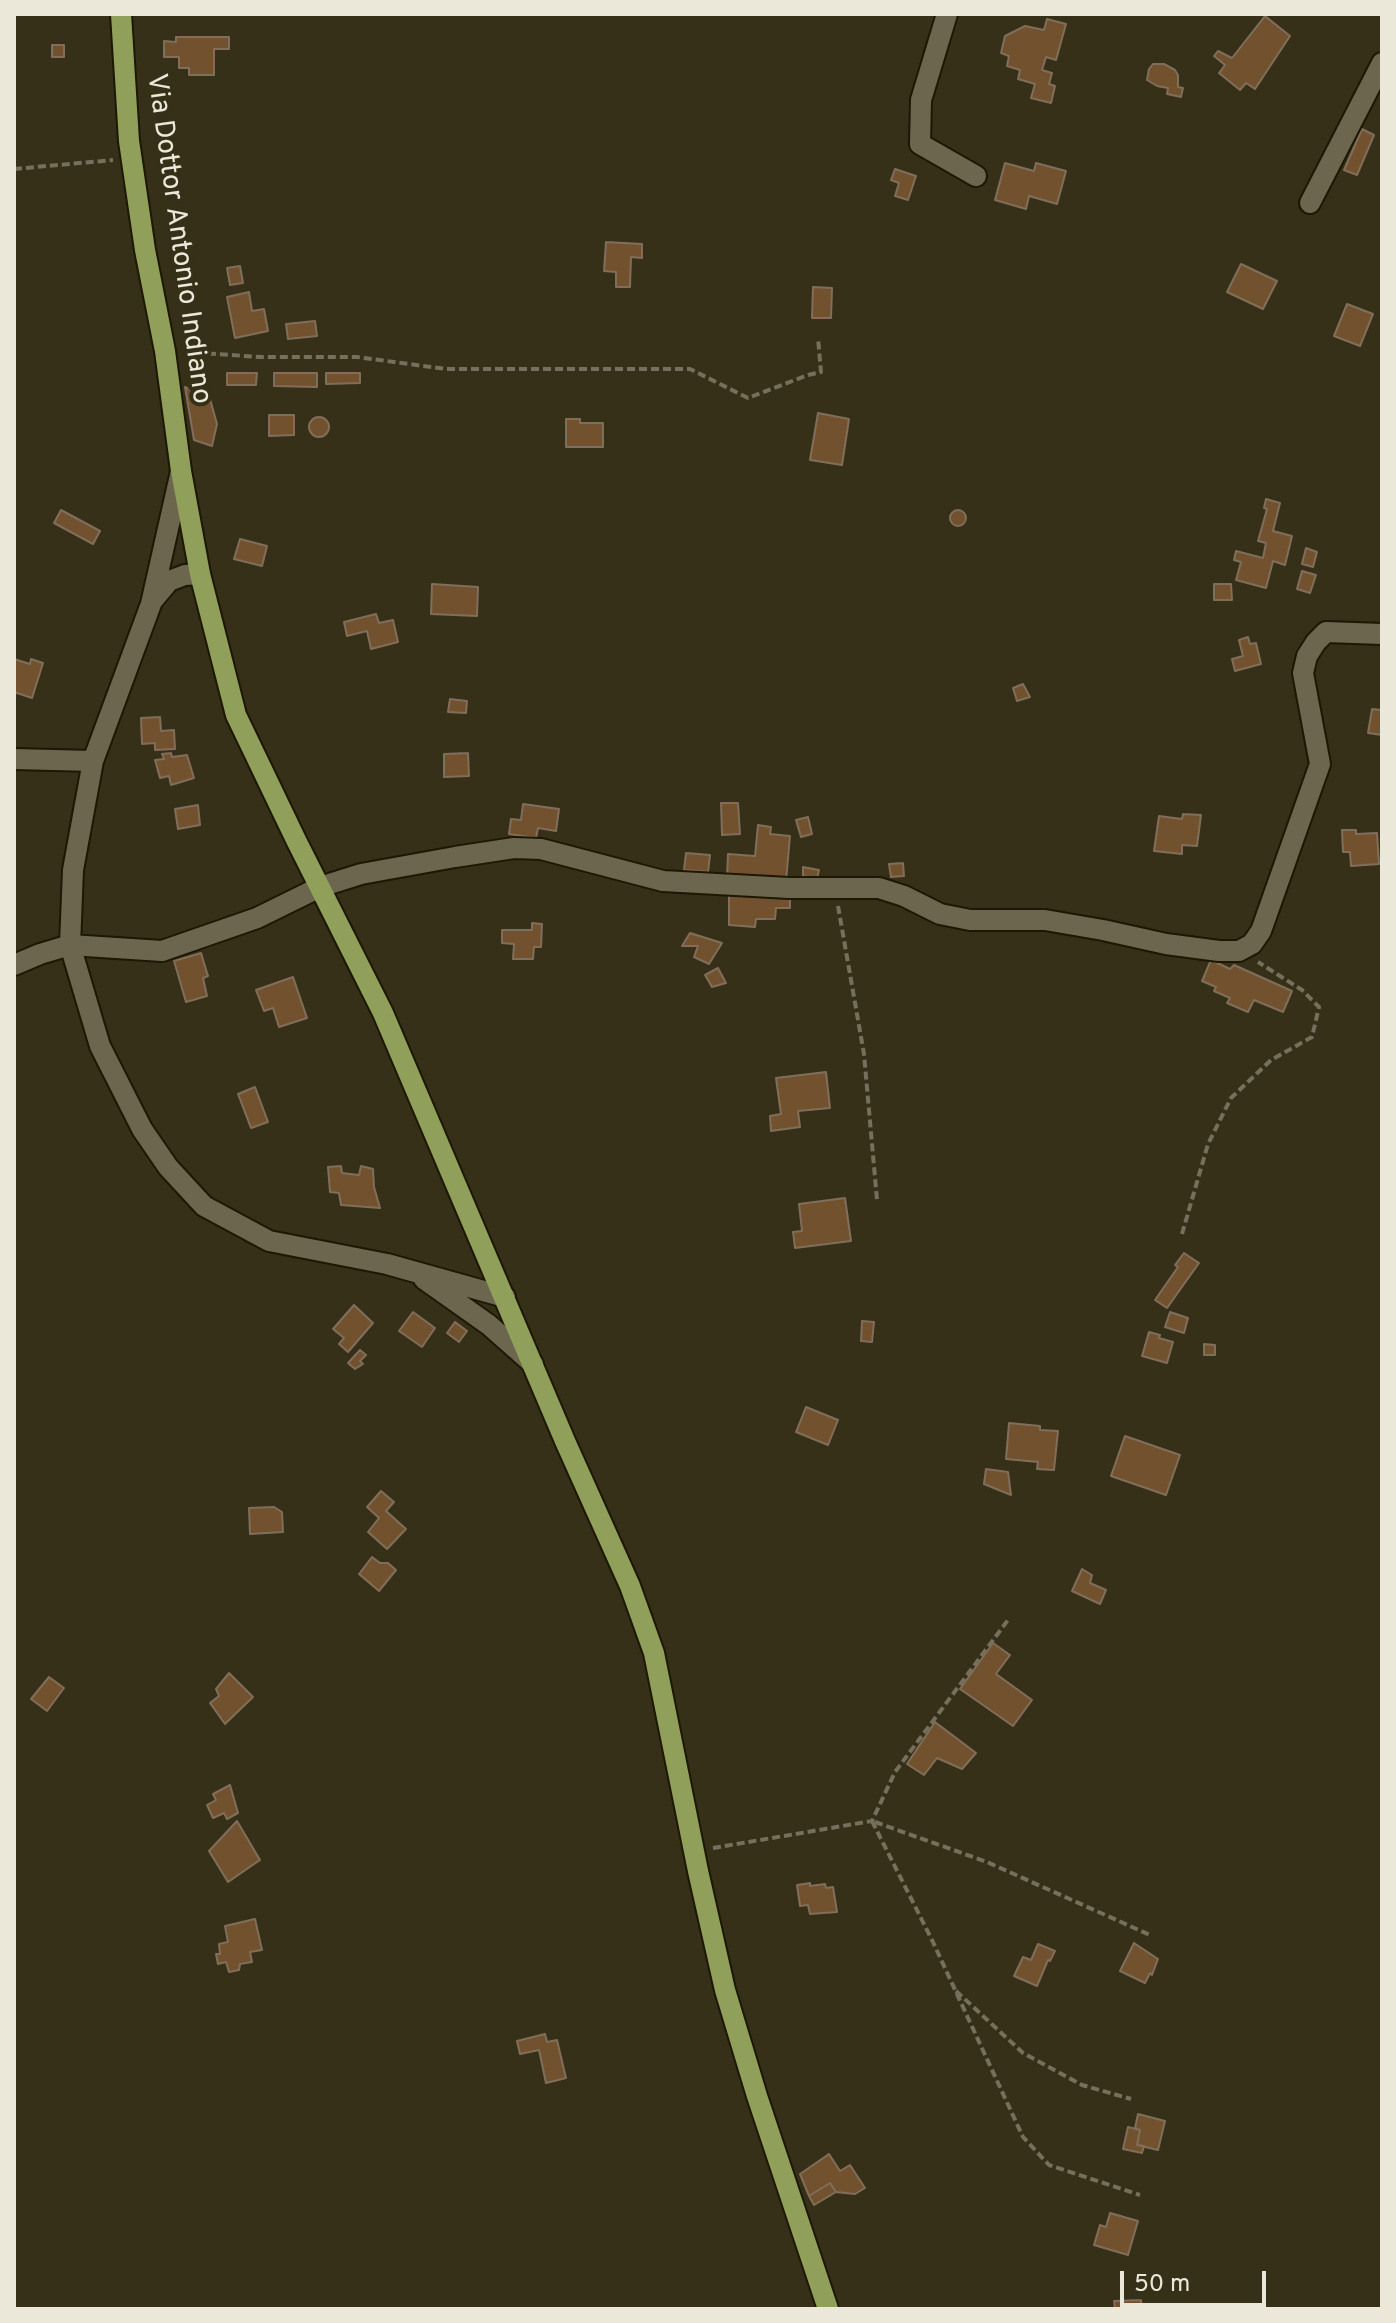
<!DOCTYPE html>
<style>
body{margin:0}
#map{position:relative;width:1396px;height:2323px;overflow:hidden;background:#363019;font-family:Overpass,sans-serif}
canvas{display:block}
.frame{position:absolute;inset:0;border:16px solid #ebe8da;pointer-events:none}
.scale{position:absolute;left:1120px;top:2271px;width:146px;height:36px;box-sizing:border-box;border:4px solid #ebe8da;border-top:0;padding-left:10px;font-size:24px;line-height:28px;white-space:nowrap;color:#ebe8da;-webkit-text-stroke:6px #363019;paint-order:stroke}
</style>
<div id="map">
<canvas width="1396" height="2323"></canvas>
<div class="frame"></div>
<div class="scale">50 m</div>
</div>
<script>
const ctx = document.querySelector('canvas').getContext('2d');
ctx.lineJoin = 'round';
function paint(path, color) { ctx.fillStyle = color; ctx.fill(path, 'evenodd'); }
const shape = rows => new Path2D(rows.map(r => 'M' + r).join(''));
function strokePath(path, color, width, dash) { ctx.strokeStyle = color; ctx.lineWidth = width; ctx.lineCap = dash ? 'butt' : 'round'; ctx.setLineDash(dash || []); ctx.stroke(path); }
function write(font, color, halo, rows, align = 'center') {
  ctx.font = font + ' Overpass,sans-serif'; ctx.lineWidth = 8; ctx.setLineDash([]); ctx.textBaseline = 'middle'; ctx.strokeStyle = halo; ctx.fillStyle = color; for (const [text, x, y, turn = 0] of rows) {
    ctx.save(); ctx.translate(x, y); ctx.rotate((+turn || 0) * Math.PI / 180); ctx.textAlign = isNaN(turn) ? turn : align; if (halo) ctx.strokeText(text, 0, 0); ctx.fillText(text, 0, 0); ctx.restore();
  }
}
const building = shape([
 [1265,16,1290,36,1255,89,1246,83,1240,90,1219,73,1225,65,1214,56,1218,51,1232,58,1265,16],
 [1047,19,1066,24,1056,60,1046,57,1042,70,1052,73,1049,84,1055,86,1051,103,1031,98,1035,84,1018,79,1020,70,1007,66,1009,56,1001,53,1005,36,1025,26,1044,30,1047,19],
 [176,37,229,37,229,49,214,49,214,75,189,75,189,68,179,68,179,57,164,57,164,41,176,42,176,37],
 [52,45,64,45,64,57,52,57,52,45],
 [1153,64,1164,64,1175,70,1178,75,1178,87,1183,88,1181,97,1167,94,1168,88,1157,86,1147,80,1149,69,1153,64],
 [1362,129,1374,135,1357,175,1344,170,1362,129],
 [1005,163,1034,171,1036,163,1066,171,1057,204,1029,196,1026,209,995,200,1005,163],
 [895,169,916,176,908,200,895,196,899,183,891,180,895,169],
 [606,242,642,244,642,258,631,257,630,287,616,287,616,272,604,271,606,242],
 [1241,264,1277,281,1263,309,1227,292,1241,264],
 [240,266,243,283,230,285,227,268,240,266],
 [813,287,832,288,831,318,812,318,813,287],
 [249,292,252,311,264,309,268,331,235,338,227,297,249,292],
 [1347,304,1373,314,1360,346,1334,336,1347,304],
 [315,321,317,336,288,339,286,324,315,321],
 [227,373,257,373,256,385,227,385,227,373],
 [274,373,317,373,317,387,274,386,274,373],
 [326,373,360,373,360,383,326,384,326,373],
 [185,387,210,399,217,424,212,446,194,440,185,387],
 [818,413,849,419,842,465,810,460,818,413],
 [269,415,294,415,294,435,269,436,269,415],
 '309 427a10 10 0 1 1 20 0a10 10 0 1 1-20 0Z',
 [566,419,580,419,580,423,603,423,603,447,566,447,566,419],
 [1266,499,1280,503,1273,531,1292,536,1285,565,1273,561,1266,588,1236,580,1241,562,1234,560,1236,551,1263,558,1266,543,1258,541,1267,509,1264,508,1266,499],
 '950 518a8 8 0 1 1 16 0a8 8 0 1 1-16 0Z',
 [61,510,100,531,93,544,54,523,61,510],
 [240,539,267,546,262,566,234,559,240,539],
 [1306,548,1317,552,1313,567,1302,564,1306,548],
 [1302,571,1316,575,1310,593,1297,589,1302,571],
 [432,584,478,587,477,616,431,614,432,584],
 [1214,584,1231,584,1232,600,1214,600,1214,584],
 [376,614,379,623,393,620,398,642,371,649,367,631,347,636,344,622,376,614],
 [1248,637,1250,644,1256,643,1261,664,1235,671,1232,659,1243,656,1239,640,1248,637],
 [14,659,30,664,31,659,43,663,32,698,14,692,14,659],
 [1023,684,1030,697,1017,701,1013,688,1023,684],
 [450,699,467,701,466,713,448,712,450,699],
 [1372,709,1382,710,1382,735,1368,733,1372,709],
 [160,717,161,731,174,730,175,749,155,750,155,743,142,744,141,718,160,717],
 [171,753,172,757,187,755,194,778,171,785,169,776,160,778,155,760,164,759,162,754,171,753],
 [468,753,469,776,444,777,444,754,468,753],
 [721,803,738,803,740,834,722,835,721,803],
 [523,804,559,809,556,831,538,828,536,838,509,834,511,819,521,820,523,804],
 [198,805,200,825,178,829,175,809,198,805],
 [1183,814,1201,815,1197,846,1182,845,1182,854,1154,851,1159,816,1182,819,1183,814],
 [808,817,812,834,801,837,796,820,808,817],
 [758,825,771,827,770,834,790,836,786,881,727,877,728,854,755,856,758,825],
 [1342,830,1356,830,1356,834,1377,833,1379,864,1351,866,1350,852,1343,852,1342,830],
 [686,853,710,855,708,872,684,870,686,853],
 [903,863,904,876,891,877,889,864,903,863],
 [803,867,819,870,817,879,803,876,803,867],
 [729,894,790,896,790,908,776,908,775,919,756,919,755,927,729,925,729,894],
 [532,923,542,924,541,947,534,947,533,959,513,959,514,944,502,943,502,930,532,930,532,923],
 [690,933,722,943,709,964,694,957,698,946,682,946,690,933],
 [201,953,208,976,203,978,207,996,186,1002,174,961,201,953],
 [1211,960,1230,969,1234,965,1292,991,1283,1012,1254,1000,1248,1012,1227,1003,1230,998,1214,991,1216,987,1202,981,1211,960],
 [718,968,726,983,712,987,705,975,718,968],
 [293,977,307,1018,279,1027,273,1008,264,1011,256,990,293,977],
 [826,1072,830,1108,798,1111,800,1127,771,1131,770,1116,781,1114,776,1078,826,1072],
 [255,1087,268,1122,251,1128,238,1094,255,1087],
 [341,1166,342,1173,359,1175,361,1166,373,1169,374,1187,380,1208,341,1205,339,1193,330,1192,328,1167,341,1166],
 [845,1198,851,1241,795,1248,793,1232,802,1231,799,1204,845,1198],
 [1184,1253,1199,1263,1167,1308,1155,1300,1178,1267,1175,1265,1184,1253],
 [354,1305,373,1323,348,1352,339,1344,344,1338,333,1329,354,1305],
 [413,1312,435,1328,422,1347,399,1331,413,1312],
 [1170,1312,1188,1318,1184,1333,1165,1327,1170,1312],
 [862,1321,874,1322,872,1342,861,1341,862,1321],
 [455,1322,467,1331,459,1342,447,1333,455,1322],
 [1149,1332,1160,1335,1159,1338,1173,1342,1167,1363,1142,1356,1149,1332],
 [1204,1344,1215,1345,1215,1355,1204,1355,1204,1344],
 [360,1350,366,1355,360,1361,363,1364,355,1369,348,1363,360,1350],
 [806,1407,838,1420,828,1445,796,1432,806,1407],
 [1009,1423,1040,1426,1040,1430,1058,1431,1054,1470,1037,1469,1038,1462,1006,1459,1009,1423],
 [1125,1436,1180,1455,1166,1495,1111,1476,1125,1436],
 [986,1469,1008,1472,1011,1495,984,1484,986,1469],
 [381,1491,394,1502,386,1511,406,1529,387,1549,368,1532,379,1518,367,1507,381,1491],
 [274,1507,282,1512,283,1532,250,1534,249,1508,274,1507],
 [372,1557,380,1563,388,1563,396,1570,379,1591,359,1574,372,1557],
 [1082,1569,1092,1575,1090,1583,1106,1590,1100,1604,1072,1591,1082,1569],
 [993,1643,1010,1655,996,1674,1032,1700,1013,1726,960,1689,993,1643],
 [229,1673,253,1697,225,1724,210,1703,219,1696,216,1689,229,1673],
 [49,1677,64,1688,47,1711,31,1699,49,1677],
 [935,1722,976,1753,962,1769,937,1758,924,1775,907,1764,935,1722],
 [230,1785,238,1813,227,1819,224,1813,213,1818,207,1805,216,1800,213,1794,230,1785],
 [237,1821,260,1860,228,1882,209,1851,237,1821],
 [810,1883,810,1886,825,1884,826,1888,833,1887,837,1912,810,1914,808,1905,800,1906,797,1885,810,1883],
 [255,1919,262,1950,250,1952,252,1962,240,1964,239,1970,229,1972,226,1962,218,1964,216,1954,220,1954,219,1944,228,1942,225,1926,255,1919],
 [1134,1943,1158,1959,1152,1975,1150,1973,1145,1983,1120,1971,1134,1943],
 [1038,1944,1055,1951,1050,1961,1048,1960,1037,1986,1014,1976,1023,1957,1031,1960,1038,1944],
 [545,2034,547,2042,557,2040,566,2078,546,2083,539,2050,520,2054,517,2041,545,2034],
 [1138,2114,1165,2121,1158,2150,1137,2145,1140,2130,1135,2128,1138,2114],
 [1128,2127,1140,2130,1137,2145,1144,2146,1142,2153,1123,2149,1128,2127],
 [829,2154,840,2171,850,2165,865,2188,855,2194,836,2192,830,2183,809,2196,800,2174,829,2154],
 [830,2183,836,2192,814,2205,809,2196,830,2183],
 [1110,2213,1138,2221,1128,2255,1094,2245,1100,2225,1106,2227,1110,2213],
 [1141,2300,1142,2309,1115,2309,1114,2301,1141,2300]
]);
const path = shape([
 [14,169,113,160],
 [184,352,261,357,357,357,446,369,690,369,748,398,808,375,821,372,818,338],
 [838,906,864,1054,877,1200],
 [1182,1234,1208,1144,1231,1098,1271,1060,1312,1037,1319,1007,1302,990,1258,962],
 [872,1821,932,1940,1023,2137,1049,2165,1140,2195],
 [875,1822,987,1862,1150,1935],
 [713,1848,872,1821,895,1772,1008,1620],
 [956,1991,1023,2053,1082,2085,1131,2099]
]);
const minor = shape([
 [947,14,921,100,920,144,976,176],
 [1310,203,1382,63],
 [181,471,151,604,93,761,73,870,70,945,100,1046,142,1129,168,1167,204,1206,269,1241,387,1264,505,1297],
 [153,600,169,581,185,575,200,574],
 [14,759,93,761],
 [14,965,40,954,70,945,162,951,257,918,320,887,361,874,455,857,514,848,541,849,663,881,789,888,879,888,904,896,940,914,970,920,1045,920,1103,930,1166,944,1219,951,1239,951,1252,944,1261,931,1320,764,1303,673,1307,656,1316,642,1326,632,1382,634],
 [424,1279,489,1325,533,1364]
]);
const major = shape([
 [121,14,129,141,145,250,165,351,181,471,200,574,236,715,296,840,383,1013,565,1441,630,1586,654,1653,698,1871,725,1990,757,2096,828,2309]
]);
const streetNames = [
 ["Via Dottor Antonio Indiano",177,239,82]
];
paint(building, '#72522e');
strokePath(building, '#816e5a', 2);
strokePath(minor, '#1d1803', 24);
strokePath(major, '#1d1803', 24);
strokePath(path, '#75705c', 4, [8, 4]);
strokePath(minor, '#6d664e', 20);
strokePath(major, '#909f59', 20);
write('28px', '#ebe8da', '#363019', streetNames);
</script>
